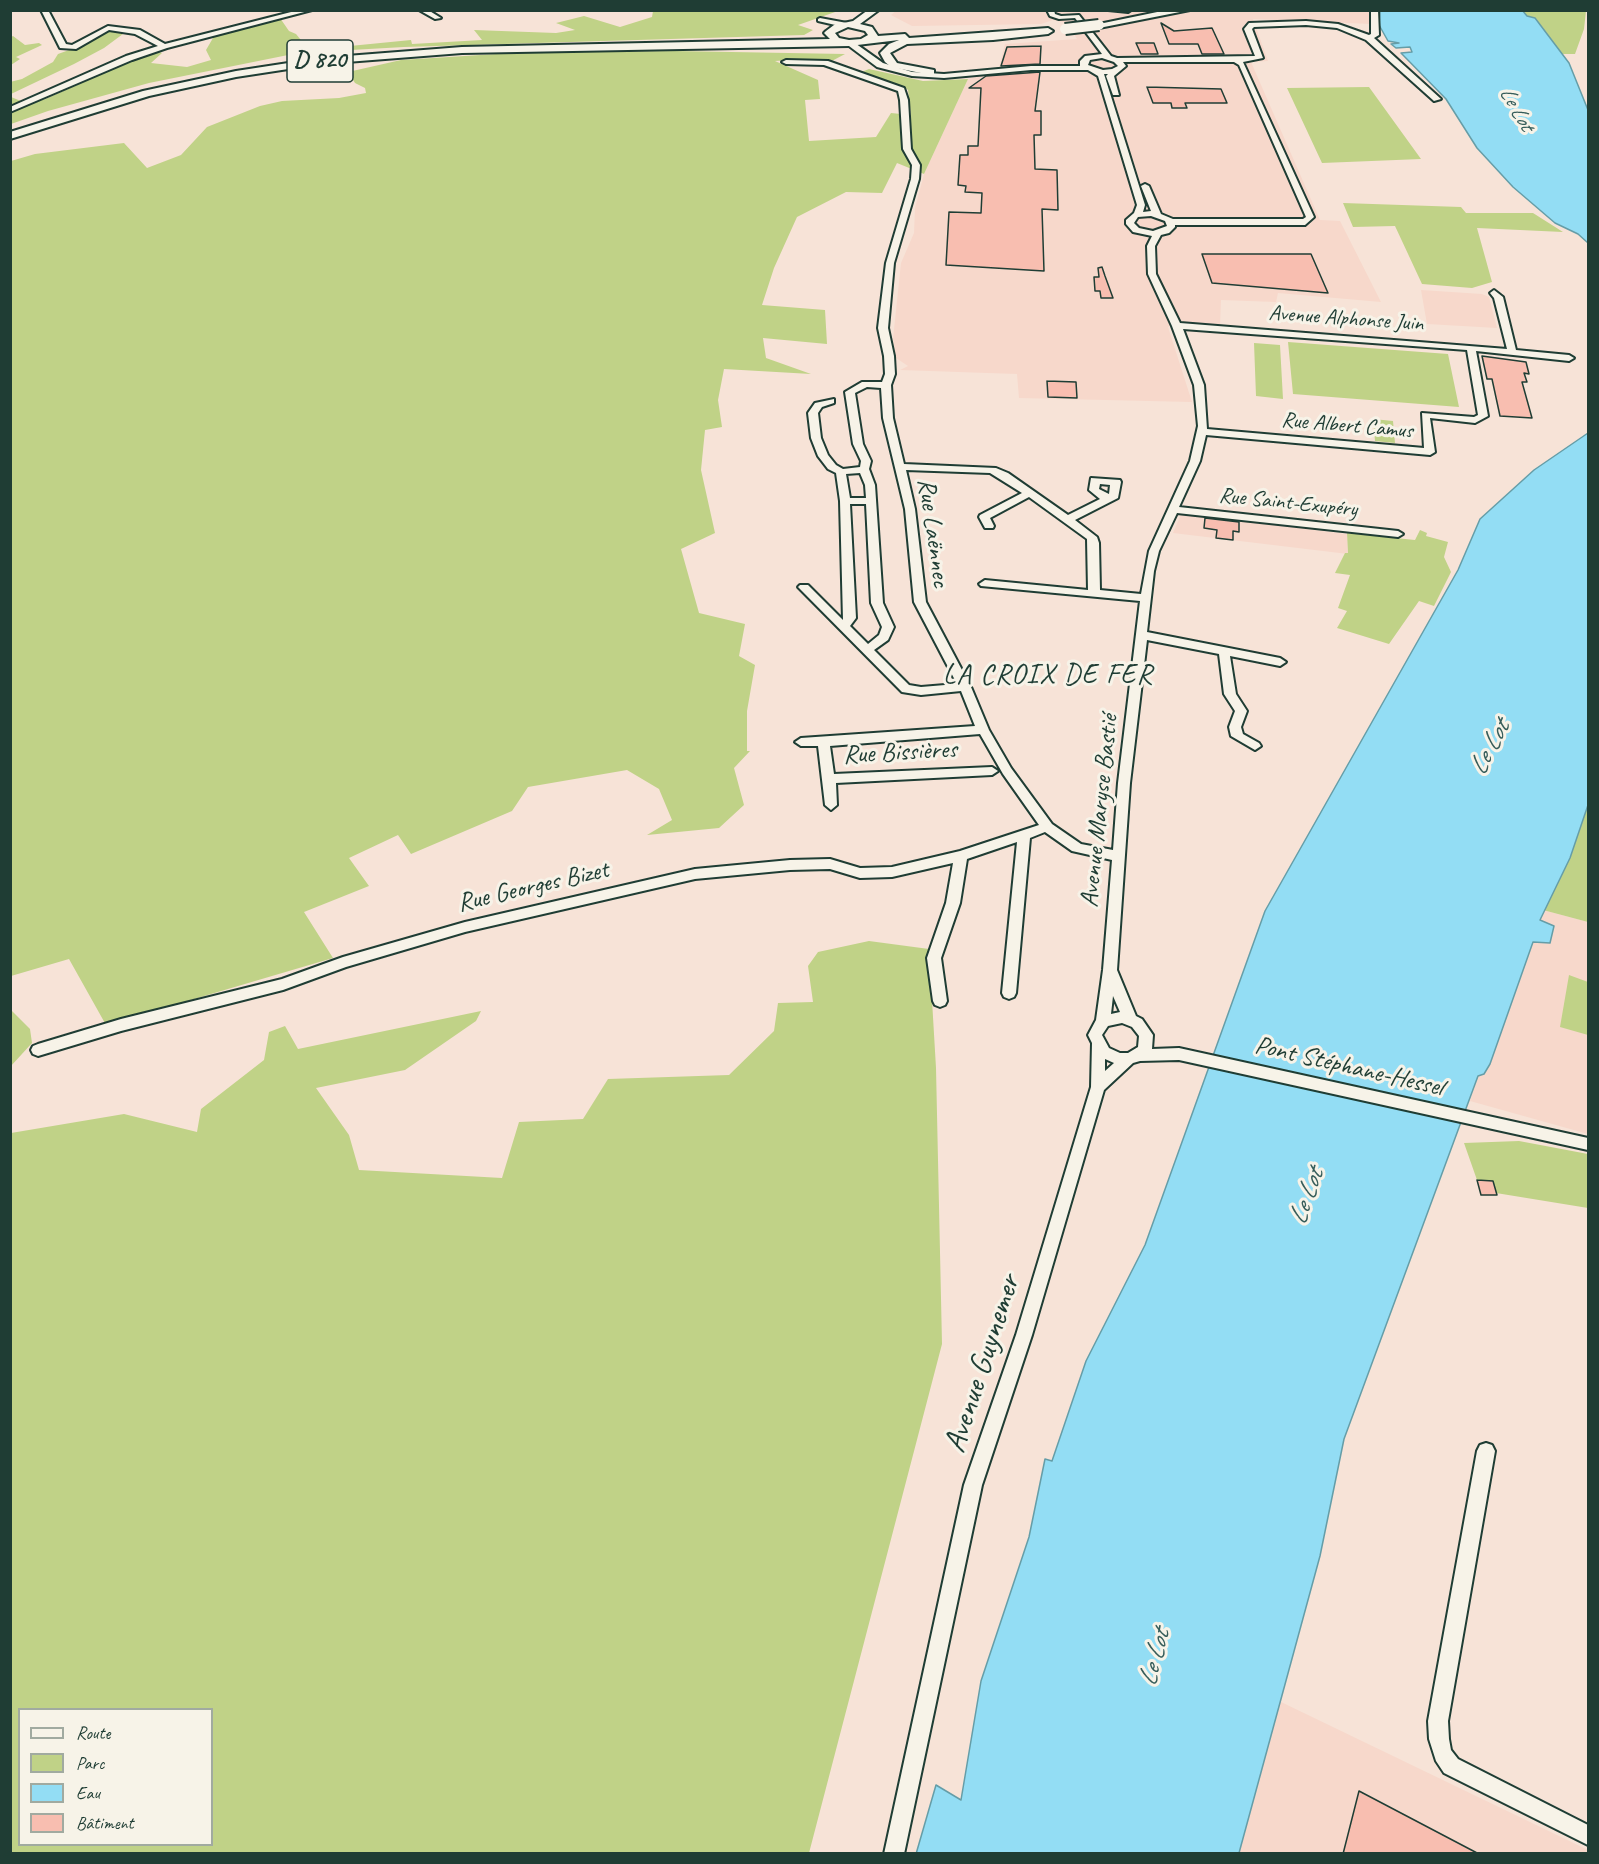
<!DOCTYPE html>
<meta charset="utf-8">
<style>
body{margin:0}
#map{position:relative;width:1599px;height:1864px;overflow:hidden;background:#f7e3d7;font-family:Caveat,sans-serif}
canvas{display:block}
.frame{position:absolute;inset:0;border:12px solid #1f3d34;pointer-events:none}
.legend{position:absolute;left:18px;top:1708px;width:195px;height:138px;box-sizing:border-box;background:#f7f3e8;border:2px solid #a1aaa0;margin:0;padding:8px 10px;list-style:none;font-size:18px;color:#1f3d34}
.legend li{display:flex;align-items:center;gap:12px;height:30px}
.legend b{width:30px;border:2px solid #a1aaa0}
</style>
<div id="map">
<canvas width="1599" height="1864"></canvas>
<div class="frame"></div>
<ul class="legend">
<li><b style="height:8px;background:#f7f3e8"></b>Route</li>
<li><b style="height:16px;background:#c0d287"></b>Parc</li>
<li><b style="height:16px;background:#93ddf4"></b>Eau</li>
<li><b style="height:16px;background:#f8beb0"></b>Bâtiment</li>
</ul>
</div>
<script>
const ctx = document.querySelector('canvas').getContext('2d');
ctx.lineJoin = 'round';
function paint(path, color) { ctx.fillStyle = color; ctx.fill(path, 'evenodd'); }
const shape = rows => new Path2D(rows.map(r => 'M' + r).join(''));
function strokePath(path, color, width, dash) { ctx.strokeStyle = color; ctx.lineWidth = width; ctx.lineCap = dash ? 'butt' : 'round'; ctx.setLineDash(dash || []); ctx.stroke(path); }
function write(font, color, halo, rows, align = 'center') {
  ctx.font = font + ' Caveat,sans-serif'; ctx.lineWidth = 6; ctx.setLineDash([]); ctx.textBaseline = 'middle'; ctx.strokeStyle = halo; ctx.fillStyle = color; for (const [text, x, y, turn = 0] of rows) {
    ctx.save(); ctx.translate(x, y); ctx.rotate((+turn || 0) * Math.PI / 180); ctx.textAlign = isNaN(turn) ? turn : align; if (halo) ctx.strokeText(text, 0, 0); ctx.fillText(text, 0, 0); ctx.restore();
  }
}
const built = shape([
 [897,10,1370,11,1371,24,1253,19,1268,61,1251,62,1320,220,1340,221,1381,302,1278,293,1276,302,1221,300,1220,326,1189,323,1168,327,1192,402,1019,398,1017,374,900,370,908,366,896,358,893,339,901,263,914,233,915,208,924,174,968,79,998,72,1005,44,1077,39,1067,23,1053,20,1041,24,912,26,891,15],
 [1421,290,1482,294,1489,297,1497,328,1427,324],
 [1181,514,1347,534,1348,554,1173,533],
 [1543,910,1588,922,1588,1134,1470,1101,1478,1076,1484,1073,1490,1064,1533,941,1550,943,1554,926,1540,920],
 [1279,1701,1588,1850,1588,1854,1239,1854]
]);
const green = shape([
 [653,11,838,11,798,25,813,30,804,35,404,47,298,53,149,83,48,111,11,124,11,97,21,101,43,100,154,51,162,53,151,63,187,67,211,60,206,50,213,38,208,35,280,18,289,31,296,34,309,50,411,40,412,44,482,40,474,30,556,33,575,30,556,23,584,16,620,27,652,17],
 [1522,11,1586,11,1584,29,1575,54,1562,54,1535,18,1527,16],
 [106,30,127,31,104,48,74,64,11,94,10,82,22,79,53,62,58,54,83,45],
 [13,36,25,45,39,43,42,45,16,57,20,59,11,65,11,37],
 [675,51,845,54,830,62,808,59,775,61,818,80,820,99,805,100,809,141,876,137,891,113,911,115,908,90,903,86,859,73,869,69,923,81,968,79,924,174,897,163,882,193,846,192,797,217,774,268,762,305,825,310,827,344,763,338,766,358,811,374,724,369,718,400,722,427,705,430,701,470,715,533,681,549,699,613,745,624,739,656,755,665,747,711,747,751,750,751,734,768,744,805,719,828,647,835,672,820,659,789,627,770,528,787,512,811,411,854,398,835,349,858,369,886,304,912,333,958,106,1025,69,959,11,976,11,161,35,154,124,143,147,168,181,155,207,127,260,106,282,101,339,98,366,93,365,88,355,83,348,72,401,60,528,52],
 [1369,87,1421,159,1322,163,1287,88],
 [1343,203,1461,207,1466,213,1533,213,1563,232,1477,228,1492,282,1472,288,1422,284,1395,226,1353,227],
 [1288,342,1448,354,1459,407,1293,394],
 [1254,343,1280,345,1283,399,1256,396],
 [1373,419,1393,421,1395,443,1375,441],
 [1420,530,1427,533,1426,536,1448,542,1444,557,1451,572,1434,606,1419,601,1389,644,1337,628,1347,611,1338,608,1350,575,1335,573,1345,553,1348,553,1347,533,1415,540],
 [1588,805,1588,922,1543,910,1570,858],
 [869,941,929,949,936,1068,942,1344,809,1853,11,1854,11,1133,124,1114,197,1132,201,1109,264,1060,269,1032,285,1026,298,1049,481,1011,476,1021,405,1070,316,1088,349,1135,359,1170,502,1178,519,1122,583,1119,608,1079,729,1075,774,1031,778,1003,813,1002,808,966,818,952],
 [20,1710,212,1710,212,1844,20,1844],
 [1569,975,1588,982,1588,1035,1560,1027],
 [11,1010,30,1029,32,1043,11,1066],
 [1519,1141,1588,1154,1588,1208,1496,1193,1477,1180,1464,1143]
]);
const water = shape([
 [1522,10,1527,16,1535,18,1569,63,1588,110,1588,243,1578,234,1555,223,1513,187,1477,148,1446,99,1401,53,1412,52,1410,47,1396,48,1391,44,1399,43,1388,41,1379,25,1380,11,1522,10],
 [1588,433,1588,805,1570,858,1540,920,1554,926,1550,943,1533,942,1490,1064,1484,1074,1478,1076,1344,1439,1320,1556,1239,1853,916,1854,936,1785,961,1800,981,1681,1029,1537,1045,1459,1052,1461,1086,1361,1145,1245,1265,911,1458,570,1480,519,1534,470,1588,433]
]);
const building = shape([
 [1161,23,1174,31,1212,28,1224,54,1202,54,1198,44,1169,44,1161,23],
 [1136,43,1154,43,1158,54,1141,54,1136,43],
 [1041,46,1040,64,1001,66,1007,47,1041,46],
 [1040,72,1035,111,1041,111,1041,135,1034,135,1035,169,1057,170,1058,210,1042,209,1044,271,946,265,949,212,981,213,982,193,965,192,966,186,958,185,960,155,968,155,968,146,978,146,981,88,969,88,986,76,1040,72],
 [1147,87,1221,89,1227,103,1185,103,1187,108,1172,108,1171,103,1153,103,1147,87],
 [1202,254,1311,254,1328,293,1212,283,1202,254],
 [1102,267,1105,276,1113,298,1101,298,1100,291,1095,291,1094,277,1099,277,1098,268,1102,267],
 [1482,356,1526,362,1529,374,1524,373,1527,382,1522,382,1532,418,1500,416,1492,379,1487,379,1482,356],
 [1047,381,1076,382,1077,398,1048,397,1047,381],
 [1205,518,1239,522,1239,532,1233,531,1233,540,1216,538,1217,530,1204,528,1205,518],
 [1477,1180,1493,1181,1497,1195,1481,1195,1477,1180],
 [1359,1791,1479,1854,1343,1854,1359,1791]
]);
const minor = shape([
 [41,10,48,10,66,44,72,45,108,26,140,30,165,44,299,10,312,10,167,48,132,60,10,112,10,107,126,56,158,46,135,34,109,30,76,49,60,48,41,10],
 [419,10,428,10,441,18,435,19,419,10],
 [1047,10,1054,10,1055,14,1061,16,1079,15,1111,56,1117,58,1255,56,1244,29,1249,23,1306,21,1338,24,1369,35,1371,34,1371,10,1378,10,1379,35,1374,38,1441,99,1434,101,1366,40,1337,28,1306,25,1254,27,1252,29,1263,58,1243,62,1314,217,1305,225,1175,225,1175,227,1169,233,1161,235,1155,246,1156,274,1180,323,1507,349,1494,298,1490,293,1494,290,1503,297,1516,350,1569,355,1574,358,1569,361,1476,351,1488,416,1475,423,1430,418,1435,452,1430,455,1206,435,1200,461,1179,507,1398,531,1403,534,1398,537,1177,513,1159,551,1154,571,1147,632,1280,658,1286,662,1280,666,1230,656,1236,694,1247,711,1241,727,1243,734,1259,743,1261,746,1255,750,1231,736,1229,727,1235,711,1224,694,1219,654,1147,640,1130,783,1117,970,1136,1016,1142,1019,1153,1035,1152,1049,1179,1048,1588,1138,1588,1150,1179,1060,1140,1061,1133,1063,1104,1090,1032,1335,982,1485,904,1854,884,1854,964,1485,1016,1335,1091,1087,1092,1043,1088,1035,1096,1020,1103,970,1112,860,1072,851,1045,832,1030,838,1016,993,1014,997,1009,999,1004,997,1002,993,1017,842,967,859,960,903,941,958,947,1001,945,1005,940,1007,935,1005,933,1001,927,958,946,903,953,863,892,877,860,878,830,869,790,870,695,879,465,932,346,967,283,990,121,1031,38,1056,33,1054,31,1050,33,1046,38,1044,121,1019,282,979,343,957,465,922,695,869,790,860,830,859,860,868,892,867,960,851,1039,825,1003,774,980,734,830,746,834,774,992,767,998,771,992,775,836,783,837,805,831,810,825,805,818,746,801,746,795,742,801,738,975,726,961,691,921,695,902,692,798,587,800,585,808,585,843,620,840,501,836,473,828,469,818,456,811,438,808,413,815,403,834,399,834,403,822,407,818,413,821,438,828,455,836,465,843,469,860,467,861,461,853,444,845,392,862,382,882,382,885,374,884,356,878,328,886,263,911,179,912,165,903,149,900,100,898,91,824,65,786,64,782,62,786,60,828,61,904,88,908,100,911,149,920,165,919,179,894,263,888,328,894,356,895,374,891,385,893,418,904,464,996,468,1008,473,1068,515,1100,499,1089,490,1091,478,1120,480,1121,482,1118,498,1075,520,1097,537,1099,543,1100,590,1141,594,1149,551,1190,461,1198,426,1194,385,1172,326,1148,274,1147,246,1152,236,1133,232,1126,224,1126,220,1134,213,1137,205,1098,76,1088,70,1031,70,944,78,912,76,877,67,845,43,852,41,883,63,912,72,944,74,1031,66,1080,66,1080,61,1085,56,1102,54,1075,18,1059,19,1050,16,1047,10],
 [1102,58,1114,62,1118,66,1112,69,1103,70,1088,65,1090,60,1102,58],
 [1123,62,1234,62,1239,65,1306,217,1303,219,1173,219,1161,214,1149,186,1145,184,1141,186,1151,211,1143,212,1145,205,1104,74,1108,74,1106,76,1113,95,1119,95,1114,76,1126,66,1123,62],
 [1151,216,1165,221,1167,226,1153,231,1139,228,1134,223,1138,217,1151,216],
 [1183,329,1467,350,1478,415,1474,417,1422,413,1424,448,1207,429,1204,385,1183,329],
 [867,387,881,388,883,418,905,509,914,602,957,684,921,687,909,685,874,650,888,640,894,627,883,603,875,485,869,469,871,461,863,444,855,393,867,387],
 [906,470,990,473,1022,493,980,515,979,517,985,528,993,528,994,526,990,518,1029,497,1087,539,1088,590,985,580,979,584,981,586,1140,601,1118,783,1113,850,1081,844,1052,824,1011,768,989,730,971,687,926,602,915,509,906,470],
 [860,473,865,485,866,498,850,498,846,474,860,473],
 [1100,484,1110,485,1109,494,1099,489,1100,484],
 [850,504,866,504,871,603,882,627,879,635,868,644,850,626,856,618,850,504],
 [1113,996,1120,1012,1111,1014,1113,996],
 [1122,1023,1132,1027,1139,1036,1138,1047,1128,1053,1120,1053,1109,1048,1102,1035,1108,1026,1122,1023],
 [1105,1059,1114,1063,1105,1071,1105,1059],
 [1108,10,1131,10,1128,12,1108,10],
 [820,18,847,23,848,25,844,27,818,21,818,19,820,18],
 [1486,1443,1492,1445,1495,1451,1448,1721,1449,1739,1451,1750,1458,1759,1588,1825,1588,1845,1444,1773,1436,1761,1429,1739,1428,1721,1477,1451,1480,1445,1486,1443]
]);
const major = shape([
 [868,10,879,10,860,24,872,27,878,36,905,34,909,38,1048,28,1053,31,1048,34,993,40,907,44,890,53,897,63,934,70,934,74,931,75,891,67,885,62,880,53,889,44,899,40,849,46,462,53,321,64,236,77,149,96,10,139,10,132,143,91,236,71,321,58,462,47,830,39,824,33,826,31,834,25,853,21,868,10],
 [848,27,865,31,868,35,861,39,849,40,839,38,835,33,848,27],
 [1167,10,1190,10,1099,28,1094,25,1167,10]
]);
const majorBridge = shape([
 [1065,29,1099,25]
]);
const farWaternames = [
 ["Le Lot",1516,109,60]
];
const farStreetnames = [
 ["Avenue Alphonse Juin",1346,319,4],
 ["Rue Albert Camus",1347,426,5],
 ["Rue Saint-Exupéry",1288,503,6]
];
const shields = [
 [320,61,66]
];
const shieldNames = [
 ["D 820",320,61]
];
const streetNames = [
 ["Rue Laënnec",933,533,82],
 ["Rue Bissières",900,753,-3],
 ["Avenue Maryse Bastié",1100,811,-84],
 ["Rue Georges Bizet",533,887,-13],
 ["Pont Stéphane-Hessel",1349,1067,13]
];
const waterNames = [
 ["Le Lot",1490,748,-62],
 ["Le Lot",1307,1197,-70],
 ["Le Lot",1155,1658,-75]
];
const quarterNames = [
 ["LA CROIX DE FER",1048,676]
];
const nearStreetnames = [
 ["Avenue Guynemer",983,1364,-72]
];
paint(built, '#f7d8cb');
paint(green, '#c0d287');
paint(water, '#93ddf4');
strokePath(water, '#659da7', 1.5);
paint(building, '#f8beb0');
strokePath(building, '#1f3d34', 1.5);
strokePath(minor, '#1f3d34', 4);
strokePath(major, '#1f3d34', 4);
paint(minor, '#f7f3e8');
paint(major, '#f7f3e8');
strokePath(majorBridge, '#1f3d34', 14, []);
strokePath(majorBridge, '#f7f3e8', 10);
write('italic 22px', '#365d5a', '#f7f3e8', farWaternames);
write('22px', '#1f3d34', '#f7f3e8', farStreetnames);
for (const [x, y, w] of shields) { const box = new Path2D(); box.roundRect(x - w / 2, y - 21, w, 42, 4.5); ctx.fillStyle = '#f7f3e8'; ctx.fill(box); strokePath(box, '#1f3d34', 1.5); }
write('bold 24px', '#1f3d34', null, shieldNames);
write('26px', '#1f3d34', '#f7f3e8', streetNames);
write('italic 27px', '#365d5a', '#f7f3e8', waterNames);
ctx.letterSpacing = '1.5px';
write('28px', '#1f3d34', '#f7f3e8', quarterNames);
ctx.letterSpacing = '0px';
write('32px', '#1f3d34', '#f7f3e8', nearStreetnames);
</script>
